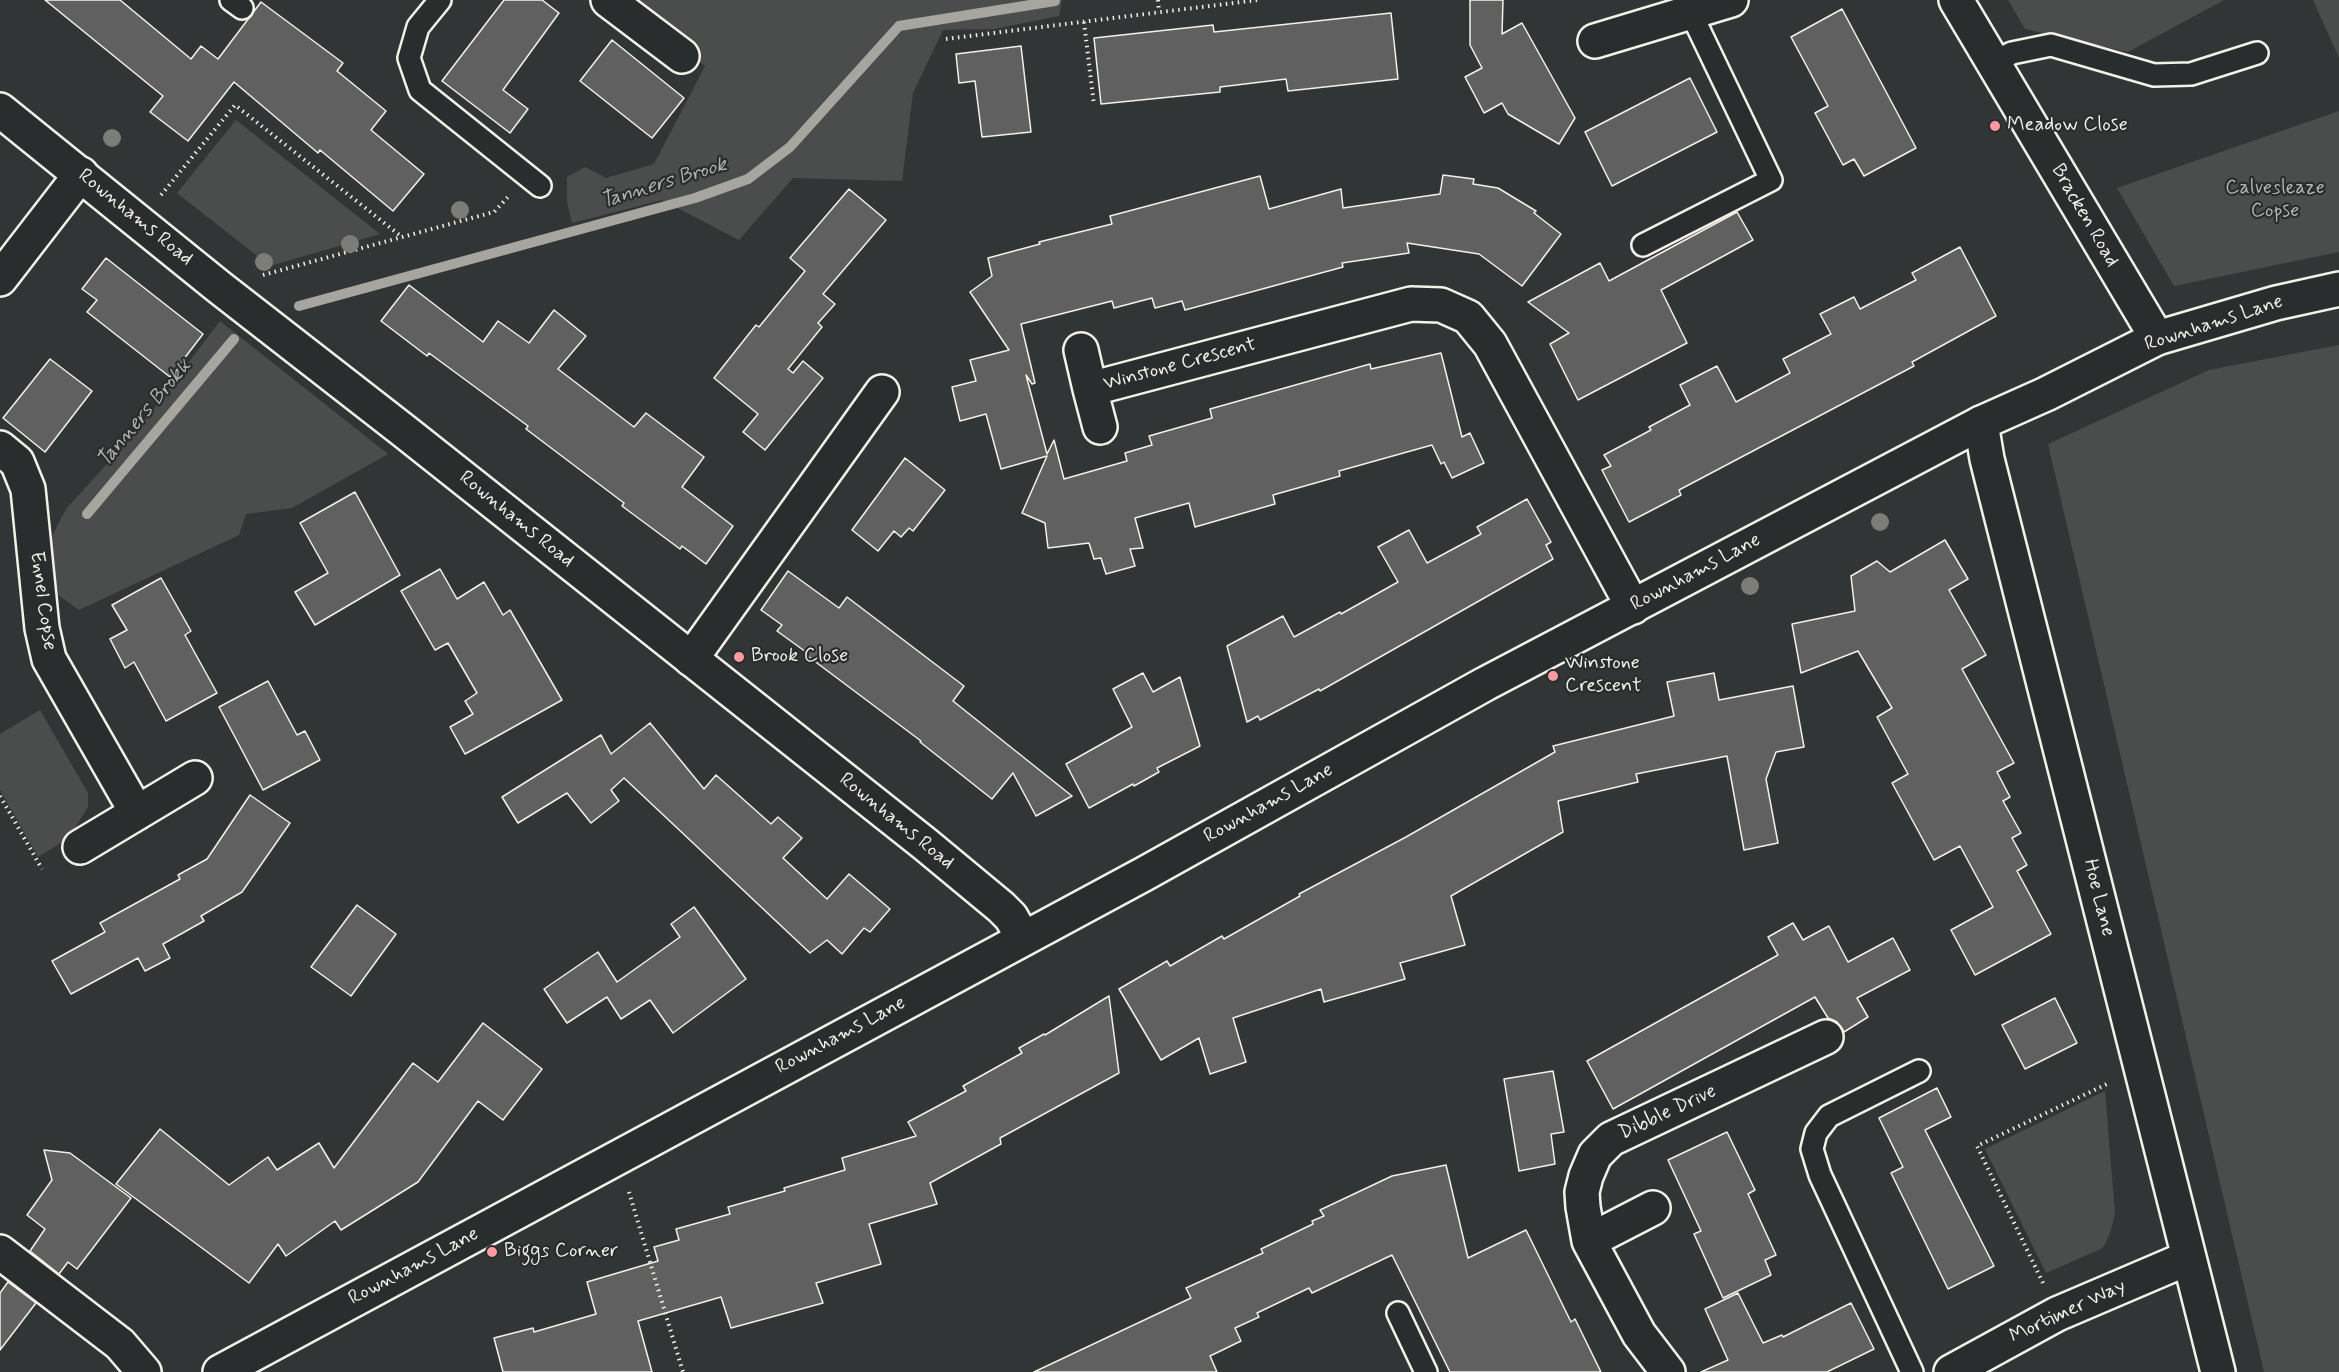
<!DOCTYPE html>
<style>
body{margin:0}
canvas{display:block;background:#323535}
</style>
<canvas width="2339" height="1372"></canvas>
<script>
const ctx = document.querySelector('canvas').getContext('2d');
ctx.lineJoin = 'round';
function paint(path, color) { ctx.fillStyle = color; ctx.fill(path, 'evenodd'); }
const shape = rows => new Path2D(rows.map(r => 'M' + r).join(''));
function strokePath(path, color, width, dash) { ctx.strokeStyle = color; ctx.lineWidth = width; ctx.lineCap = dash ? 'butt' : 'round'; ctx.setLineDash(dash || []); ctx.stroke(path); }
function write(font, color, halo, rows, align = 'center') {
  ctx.font = font + ' Mynerve,sans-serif'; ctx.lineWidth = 4.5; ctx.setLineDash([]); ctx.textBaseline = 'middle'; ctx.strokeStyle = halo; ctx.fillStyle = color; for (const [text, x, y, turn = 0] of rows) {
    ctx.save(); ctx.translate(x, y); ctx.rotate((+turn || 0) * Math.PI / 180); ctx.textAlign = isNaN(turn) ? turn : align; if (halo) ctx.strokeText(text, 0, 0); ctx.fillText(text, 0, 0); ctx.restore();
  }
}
const green = shape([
 [622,0,1062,0,1059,16,994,29,943,30,913,93,902,181,793,178,739,240,662,200,572,223,567,202,567,177,585,167,606,178,654,164,705,66],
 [2008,0,2224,0,2128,52,2025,29],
 [2313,0,2339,0,2339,58],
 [2339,111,2339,252,2174,286,2117,188],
 [236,120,380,234,270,266,177,193],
 [220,321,388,454,292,508,246,514,239,535,79,610,57,594,46,548,66,509,136,432],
 [2339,345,2339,1372,2264,1372,2048,444,2209,370],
 [40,710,88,793,88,807,75,828,59,844,38,857,0,790,0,734],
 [2105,1091,2115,1214,2110,1233,2103,1248,2046,1273,1985,1149]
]);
const stream = shape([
 [299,306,695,198,748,179,790,147,899,26,1055,1],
 [87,514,234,339]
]);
const building = shape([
 [45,0,120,0,191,59,201,46,218,59,261,2,343,63,337,71,386,111,371,130,424,174,393,211,320,150,318,153,234,82,188,141,150,112,163,96,45,0],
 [504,0,542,0,559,13,503,90,528,109,510,133,442,81,504,0],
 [1470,0,1503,0,1502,34,1522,23,1575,118,1559,144,1508,114,1502,103,1484,113,1465,77,1482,68,1470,45,1470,0],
 [1842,9,1916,148,1864,176,1854,159,1843,165,1815,113,1828,106,1791,37,1842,9],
 [1391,13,1398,79,1288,91,1286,79,1220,87,1220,92,1101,104,1094,38,1213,25,1214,32,1391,13],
 [612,40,684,98,652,138,580,81,612,40],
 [1021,46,1031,132,982,137,975,81,959,83,956,54,1021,46],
 [1690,78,1717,132,1612,186,1585,132,1690,78],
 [1443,175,1474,179,1473,184,1498,188,1536,211,1534,213,1561,234,1522,286,1479,254,1407,243,1409,253,1342,263,1343,267,1185,310,1182,301,1155,308,1152,298,1114,308,1112,301,1021,324,1035,383,1032,384,1026,375,1047,454,1054,440,1064,479,1127,461,1125,453,1152,445,1149,436,1212,418,1210,409,1370,364,1371,369,1441,353,1462,437,1470,433,1484,463,1452,478,1444,462,1441,464,1432,445,1339,471,1340,476,1273,495,1275,504,1195,527,1189,503,1135,518,1143,548,1130,549,1135,566,1106,574,1101,558,1094,559,1089,543,1048,548,1045,523,1022,513,1047,456,1001,469,986,414,960,421,952,387,976,381,970,360,1009,350,970,292,992,276,988,258,1040,244,1039,242,1112,224,1110,216,1260,176,1269,209,1341,189,1343,208,1440,194,1443,175],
 [849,189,886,220,823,294,835,304,818,323,822,327,788,369,793,373,803,361,823,378,765,450,743,432,758,414,714,378,756,325,759,327,805,271,790,258,849,189],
 [1737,212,1753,240,1661,290,1687,343,1578,400,1550,344,1569,333,1528,302,1600,263,1609,281,1737,212],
 [1960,247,1996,316,1912,362,1914,366,1679,490,1681,495,1629,522,1602,470,1611,466,1604,455,1651,430,1649,427,1690,405,1680,385,1717,366,1736,402,1790,373,1783,359,1831,334,1820,314,1854,297,1860,309,1916,280,1912,273,1960,247],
 [106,258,203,334,170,377,87,312,97,300,82,289,106,258],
 [409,285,483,342,498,321,529,343,554,310,586,336,558,369,634,427,646,413,704,457,682,487,733,526,706,564,682,546,680,549,622,506,624,503,526,429,528,426,429,353,427,356,381,321,409,285],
 [50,359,92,391,45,452,3,418,50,359],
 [905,458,945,490,913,531,909,528,901,537,894,531,878,551,852,530,905,458],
 [355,492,400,575,315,625,295,592,328,573,300,523,355,492],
 [1527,499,1551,542,1546,545,1553,559,1320,691,1319,689,1260,720,1258,716,1247,722,1227,646,1283,616,1294,637,1340,612,1341,614,1398,582,1378,547,1409,530,1427,563,1481,534,1477,527,1527,499],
 [1945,540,1968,579,1949,590,1986,655,1962,669,2014,763,1997,772,2010,797,2003,801,2021,833,2012,838,2027,865,2017,871,2051,934,1975,975,1951,930,1993,907,1960,846,1934,860,1892,783,1908,774,1877,717,1892,708,1858,651,1801,673,1792,624,1855,611,1851,576,1877,561,1890,572,1945,540],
 [440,569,457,599,484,582,503,615,510,610,562,700,465,754,450,727,473,714,465,701,477,693,448,643,435,650,401,591,440,569],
 [788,571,839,608,847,597,964,686,953,701,1072,796,1036,816,1013,773,992,799,920,742,921,741,805,654,806,652,777,631,782,625,761,610,788,571],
 [161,578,191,631,185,635,217,693,166,721,134,662,125,668,110,639,127,630,112,605,161,578],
 [1143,673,1153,692,1180,677,1200,746,1157,768,1159,772,1134,786,1133,784,1089,808,1066,764,1132,727,1113,689,1143,673],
 [1714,673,1719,700,1793,686,1804,747,1776,752,1766,779,1778,843,1744,850,1727,756,1636,774,1638,782,1558,801,1563,832,1451,896,1465,945,1400,963,1405,979,1324,1002,1321,989,1233,1018,1246,1062,1210,1074,1199,1038,1161,1060,1119,989,1167,961,1170,966,1222,936,1224,939,1300,896,1299,894,1406,837,1555,752,1553,746,1674,716,1667,682,1714,673],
 [268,681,297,735,305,731,320,760,263,790,219,707,268,681],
 [650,723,704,789,716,775,771,824,778,817,802,838,783,858,827,899,849,874,890,909,870,932,864,928,842,954,827,940,810,953,624,778,611,790,619,801,591,823,567,793,518,823,502,797,601,735,611,754,650,723],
 [250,795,290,823,242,892,201,916,204,921,163,944,170,958,145,971,138,958,71,994,52,961,105,932,100,923,180,879,178,875,207,859,250,795],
 [357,905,396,934,351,996,311,967,357,905],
 [694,907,746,979,673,1033,650,1000,621,1019,607,997,567,1023,544,989,598,952,617,982,680,937,671,924,694,907],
 [1793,923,1803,940,1829,926,1848,962,1893,938,1910,970,1857,998,1868,1017,1844,1032,1837,1022,1828,1018,1815,997,1613,1109,1587,1061,1778,955,1768,937,1793,923],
 [1109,996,1119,1073,1000,1138,1001,1144,930,1183,937,1204,869,1224,881,1264,816,1283,823,1303,731,1328,721,1297,638,1321,652,1372,503,1372,494,1338,533,1328,534,1332,596,1314,587,1282,658,1261,654,1247,679,1240,676,1229,730,1214,728,1207,785,1191,784,1188,845,1170,842,1158,916,1136,908,1122,966,1091,963,1086,1022,1053,1019,1048,1044,1034,1045,1035,1109,996],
 [2055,998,2077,1043,2025,1069,2002,1025,2055,998],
 [483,1023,542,1069,503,1120,478,1101,418,1182,341,1230,335,1221,286,1256,278,1244,249,1283,116,1184,160,1129,229,1185,268,1157,277,1170,319,1143,334,1168,413,1063,438,1082,483,1023],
 [1553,1071,1564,1132,1551,1134,1555,1164,1519,1171,1504,1079,1553,1071],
 [1937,1088,1951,1117,1925,1130,1994,1266,1948,1289,1891,1173,1903,1167,1879,1118,1937,1088],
 [1727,1132,1755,1190,1748,1194,1776,1255,1765,1260,1771,1275,1723,1298,1694,1234,1701,1231,1668,1160,1727,1132],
 [44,1150,70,1153,131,1198,77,1269,68,1262,59,1274,30,1251,45,1229,27,1215,52,1180,44,1150],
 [1446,1165,1468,1258,1526,1230,1571,1322,1575,1319,1601,1372,1450,1372,1392,1255,1312,1293,1309,1288,1257,1313,1259,1317,1235,1328,1241,1341,1210,1356,1217,1372,1034,1372,1191,1298,1186,1288,1263,1253,1261,1249,1313,1224,1312,1221,1324,1216,1320,1210,1392,1176,1446,1165],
 [8,1282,36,1303,0,1350,0,1293,8,1282],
 [1738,1293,1763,1343,1782,1335,1783,1337,1851,1303,1874,1349,1827,1372,1701,1372,1728,1360,1705,1309,1738,1293]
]);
const path = shape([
 [1158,0,1159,12],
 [1084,22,1094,105],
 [946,39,1257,0],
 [161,195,235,105,402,237],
 [263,275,494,212,508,197],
 [0,796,42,869],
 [629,1192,683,1372],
 [2043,1283,1977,1146,2109,1083]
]);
const service = shape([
 [231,0,242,8],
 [440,0,418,27,409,58,420,90,540,186],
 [1994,62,2012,53,2051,45,2154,75,2191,74,2257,53],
 [1643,245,1771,180,1690,11],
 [1398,1313,1426,1372],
 [1912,1372,1820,1175,1812,1149,1816,1133,1829,1116,1919,1071]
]);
const minor = shape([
 [608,0,682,56],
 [1956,0,2157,338],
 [1595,41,1731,0],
 [0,279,81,174],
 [1081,350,1090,389,1411,304,1441,305,1468,317,1490,344,1633,607],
 [1090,389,1100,427],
 [1981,423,1987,459,2218,1372],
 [0,448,17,462,28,489,42,628,49,659,137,813],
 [691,659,882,392],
 [80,847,195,778],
 [1589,1241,1653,1208],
 [0,1252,120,1344,144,1372],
 [1668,1372,1639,1334,1589,1241,1583,1207,1582,1192,1586,1176,1595,1155,1611,1139,1826,1037],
 [1951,1372,2057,1314,2188,1258]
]);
const tertiary = shape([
 [0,110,219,287,404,431,925,844,1001,907,1011,917,1023,938],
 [220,1372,1144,874,1485,684,1981,423,2046,394,2157,338,2276,303,2339,289]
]);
const trees = [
 [112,138],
 [460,210],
 [350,244],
 [264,262],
 [1880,522],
 [1750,586]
];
const markers = [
 [1995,126,6,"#ff9aa2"],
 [739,657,6,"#ff9aa2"],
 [1553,676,6,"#ff9aa2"],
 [492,1252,6,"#ff9aa2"]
];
const poiNames = [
 ["Meadow Close",2007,126],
 ["Brook Close",751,657],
 ["Winstone",1565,664],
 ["Crescent",1565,687],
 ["Biggs Corner",504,1252]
];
const parkNames = [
 ["Calvesleaze",2275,189],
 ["Copse",2275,212]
];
const streetNames = [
 ["Bracken Road",2084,216,60],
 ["Rownhams Road",135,218,39],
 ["Rownhams Lane",2214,324,-18],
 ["Winstone Crescent",1180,365,-15],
 ["Rownhams Road",516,520,39],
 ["Rownhams Lane",1696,573,-28],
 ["Ennel Copse",42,601,82],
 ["Rownhams Lane",1269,804,-29],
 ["Rownhams Road",896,822,39],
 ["Hoe Lane",2098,898,76],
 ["Rownhams Lane",841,1036,-28],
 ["Dibble Drive",1668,1113,-25],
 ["Rownhams Lane",414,1267,-28],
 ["Mortimer Way",2068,1312,-25]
];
const waterNames = [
 ["Tanners Brook",664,184,-17],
 ["Tanners Brokk",145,414,-50]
];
paint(green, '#4b4d4c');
strokePath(stream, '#a6a5a0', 10);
paint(building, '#5f605f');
strokePath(building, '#f4f1e8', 1.5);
strokePath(service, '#f4f1e8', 26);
strokePath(minor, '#f4f1e8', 38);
strokePath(tertiary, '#f4f1e8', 38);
strokePath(path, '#f4f1e8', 4, [1.5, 4.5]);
strokePath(service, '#2a2d2e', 21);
strokePath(minor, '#2a2d2e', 33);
strokePath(tertiary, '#2a2d2e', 33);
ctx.fillStyle = '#7c7d79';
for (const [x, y] of trees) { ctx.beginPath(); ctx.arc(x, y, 9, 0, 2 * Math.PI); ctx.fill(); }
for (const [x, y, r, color] of markers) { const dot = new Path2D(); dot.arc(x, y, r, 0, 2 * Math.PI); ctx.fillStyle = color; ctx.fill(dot); strokePath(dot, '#2a2d2e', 2); }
write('20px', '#f4f1e8', '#2a2d2e', poiNames, 'left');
write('20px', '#b9b8b1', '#2a2d2e', parkNames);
write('20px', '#f4f1e8', '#2a2d2e', streetNames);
write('italic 21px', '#b3b2ac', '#2a2d2e', waterNames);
</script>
